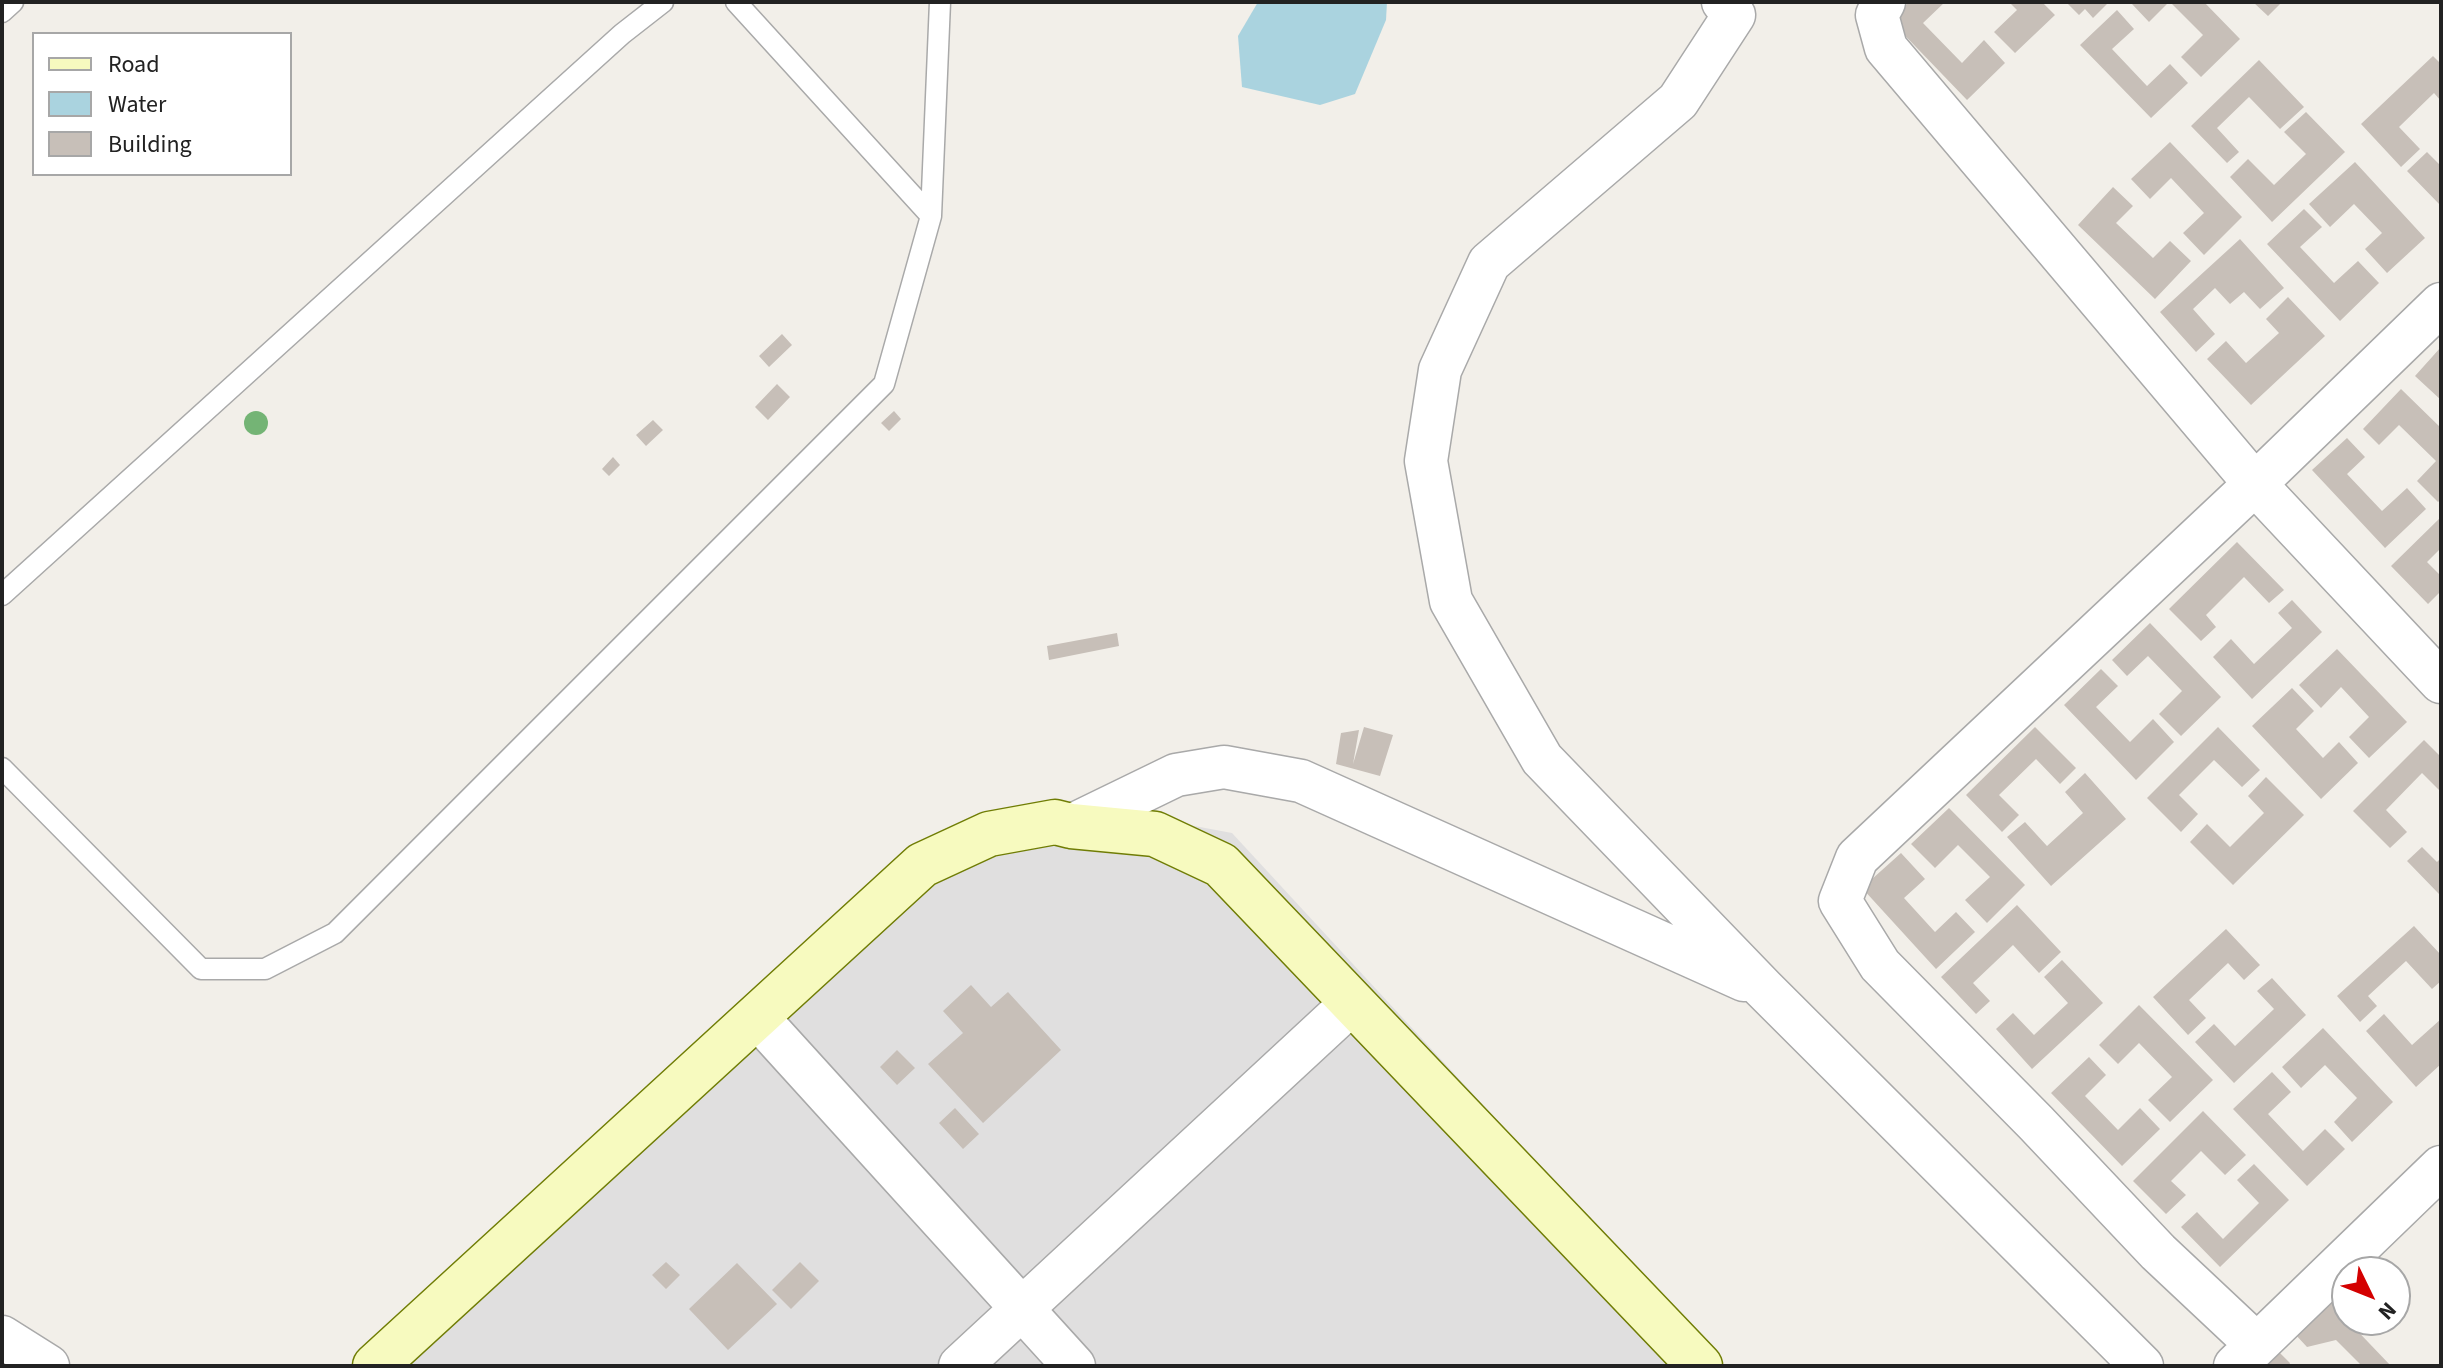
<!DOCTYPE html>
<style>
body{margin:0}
#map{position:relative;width:2443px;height:1368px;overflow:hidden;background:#f2efe9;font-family:"Source Sans 3",sans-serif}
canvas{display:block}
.frame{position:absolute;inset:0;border:4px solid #222;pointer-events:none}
.legend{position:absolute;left:32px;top:32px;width:260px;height:144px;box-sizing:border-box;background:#fff;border:2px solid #a7a7a7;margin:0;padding:10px 14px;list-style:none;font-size:24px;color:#222}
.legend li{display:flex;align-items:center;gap:16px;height:40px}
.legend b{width:40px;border:2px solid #a7a7a7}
.north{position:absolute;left:2331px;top:1256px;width:80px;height:80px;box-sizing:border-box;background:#fff;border:2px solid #a7a7a7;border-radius:50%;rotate:133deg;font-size:22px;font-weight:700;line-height:32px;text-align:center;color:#222}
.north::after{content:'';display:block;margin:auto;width:28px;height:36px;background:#d40000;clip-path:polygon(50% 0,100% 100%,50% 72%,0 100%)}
</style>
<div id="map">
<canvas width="2443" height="1368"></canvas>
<div class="frame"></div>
<ul class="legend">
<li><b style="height:10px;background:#f7fabf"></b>Road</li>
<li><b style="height:22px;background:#aad3df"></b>Water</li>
<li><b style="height:22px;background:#c7bfb8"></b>Building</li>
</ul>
<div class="north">N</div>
</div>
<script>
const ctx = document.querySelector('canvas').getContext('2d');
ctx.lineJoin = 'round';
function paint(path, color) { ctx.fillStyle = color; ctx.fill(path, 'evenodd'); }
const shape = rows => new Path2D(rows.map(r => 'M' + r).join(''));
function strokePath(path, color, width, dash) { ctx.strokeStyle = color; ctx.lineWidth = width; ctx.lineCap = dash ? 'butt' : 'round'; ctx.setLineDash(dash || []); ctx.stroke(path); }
const residential = shape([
 [1060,801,1232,833,1724,1366,357,1366,926,844]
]);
const water = shape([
 [1258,2,1387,2,1386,20,1355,94,1320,105,1242,87,1238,36]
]);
const building = shape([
 [1909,2,1945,2,1923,23,1962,63,1984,40,2005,63,1967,100,1890,20],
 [2009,2,2042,2,2055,15,2015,53,1994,32,2017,10],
 [2066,2,2109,2,2093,18,2085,9,2079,15],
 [2134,2,2169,2,2149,22,2132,4],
 [2170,2,2204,2,2240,39,2201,77,2181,57,2203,35],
 [2253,2,2282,2,2268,16],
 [2117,10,2134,29,2112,49,2147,86,2170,64,2188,83,2151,118,2080,45],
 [2433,56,2441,64,2441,101,2434,93,2399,127,2420,149,2401,167,2361,124],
 [2259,60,2304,107,2280,129,2249,97,2217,128,2239,152,2227,163,2191,126],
 [2306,112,2345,152,2272,222,2230,177,2248,159,2274,185,2306,154,2284,132],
 [2170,142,2242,217,2204,255,2183,233,2204,213,2171,178,2150,199,2131,179],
 [2427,152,2441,166,2441,206,2407,171],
 [2355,162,2425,238,2387,273,2365,249,2382,233,2354,204,2330,227,2309,204],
 [2113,187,2133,206,2116,223,2153,258,2170,241,2191,261,2155,299,2078,225],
 [2304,209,2322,227,2300,247,2334,283,2358,261,2379,283,2340,321,2267,244],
 [2240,239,2284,288,2260,309,2244,292,2230,304,2215,288,2193,309,2215,334,2196,352,2160,312],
 [2288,297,2325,336,2251,405,2207,359,2226,341,2246,363,2279,333,2266,319],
 [782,334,792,345,769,367,759,356],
 [2441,347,2441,400,2415,376],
 [777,384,790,397,768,420,755,407],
 [2401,389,2441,428,2441,499,2438,502,2417,481,2436,461,2399,425,2379,445,2363,429],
 [894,411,901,419,889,431,881,423],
 [653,420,663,430,646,446,636,435],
 [2347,438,2365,457,2347,474,2382,511,2407,488,2426,509,2385,548,2312,470],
 [613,457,620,465,609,476,602,469],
 [2441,517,2441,548,2427,562,2441,576,2441,591,2428,604,2391,566],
 [2237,542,2284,590,2269,603,2244,577,2206,615,2216,627,2201,641,2169,609],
 [2292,600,2322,632,2252,699,2213,657,2231,639,2254,664,2292,628,2278,613],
 [2150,623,2221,697,2181,736,2159,714,2182,691,2148,656,2127,676,2112,660],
 [1117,633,1119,646,1049,660,1047,646],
 [2337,649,2407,722,2369,758,2349,737,2369,717,2341,687,2321,708,2299,685],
 [2101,669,2118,686,2096,707,2130,742,2153,719,2174,742,2136,780,2064,705],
 [2292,688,2314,711,2296,729,2323,758,2339,742,2358,763,2321,799,2252,726],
 [1364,727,1393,735,1380,776,1336,764,1341,733,1359,730,1353,764],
 [2035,727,2076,768,2060,784,2036,759,1999,795,2019,815,2002,832,1966,795],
 [2218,727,2260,770,2242,787,2214,760,2179,795,2198,814,2181,832,2147,798],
 [2424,740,2441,757,2441,792,2422,773,2386,810,2407,832,2390,848,2353,811],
 [2085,773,2126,819,2051,886,2007,837,2025,822,2047,846,2083,813,2065,792],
 [2266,777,2304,815,2233,885,2190,842,2207,824,2230,847,2264,813,2248,796],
 [1949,808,2025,885,1987,923,1965,900,1990,877,1958,845,1935,868,1911,844],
 [2422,847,2437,862,2441,858,2441,892,2439,894,2407,861],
 [1901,853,1925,879,1904,898,1935,932,1956,912,1975,932,1936,969,1862,888],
 [2017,905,2061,952,2039,973,2013,945,1973,983,1990,1001,1976,1014,1941,977],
 [2414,926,2441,955,2441,981,2432,989,2406,961,2368,996,2377,1006,2360,1022,2337,996],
 [2226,929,2260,965,2244,980,2228,963,2189,1000,2206,1018,2188,1035,2153,997],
 [2062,960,2103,1003,2032,1069,1996,1029,2013,1013,2034,1035,2068,1003,2044,977],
 [2272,978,2306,1015,2234,1083,2195,1042,2214,1024,2235,1046,2274,1009,2257,991],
 [971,985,991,1007,1008,992,1061,1050,983,1123,928,1064,963,1033,943,1011],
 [2139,1005,2213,1080,2170,1122,2148,1100,2172,1077,2139,1043,2118,1064,2099,1045],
 [2384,1014,2412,1045,2441,1019,2441,1064,2416,1087,2366,1031],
 [2323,1028,2393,1102,2352,1142,2334,1122,2357,1098,2325,1065,2301,1088,2282,1067],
 [897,1050,915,1068,897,1085,880,1067],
 [2089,1057,2106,1075,2085,1096,2118,1130,2140,1108,2160,1129,2122,1166,2051,1093],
 [2272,1072,2291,1092,2268,1114,2303,1151,2325,1129,2345,1149,2307,1186,2233,1109],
 [955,1108,979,1134,963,1149,939,1123],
 [2203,1111,2246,1155,2225,1175,2201,1151,2171,1181,2186,1195,2166,1214,2133,1181],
 [2254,1164,2289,1200,2220,1267,2181,1227,2197,1212,2223,1239,2259,1203,2237,1180],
 [666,1262,680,1275,666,1289,652,1275],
 [800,1262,819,1281,791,1309,772,1290],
 [737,1263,777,1304,728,1350,689,1309],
 [2328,1299,2347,1320,2391,1366,2362,1366,2336,1340,2307,1347,2294,1333],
 [2278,1351,2290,1363,2289,1366,2263,1366]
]);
const lane = shape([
 [736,2,931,216],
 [2,12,13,2],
 [2,595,622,34,663,2],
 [2,768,201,969,265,969,335,933,884,384,931,216,940,2]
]);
const street = shape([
 [1723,2,1734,15,1678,101,1489,263,1440,370,1426,461,1451,601,1542,759,1763,988,2142,1366],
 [1884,2,1877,15,1886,48,2255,484,2441,682],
 [1071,826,1176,775,1224,767,1301,781,1744,980],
 [757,1017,1074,1366],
 [2,1337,48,1366],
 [2256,1344,2158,1252,2036,1123,1880,965,1840,901,1857,858,2255,484,2441,304],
 [960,1366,1352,1003],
 [2235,1366,2441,1167]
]);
const secondary = shape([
 [375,1366,922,865,989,834,1055,822,1071,826,1155,834,1221,865,1700,1366]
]);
const trees = [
 [256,423]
];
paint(residential, '#e0dfdf');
paint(water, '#aad3df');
paint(building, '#c7bfb8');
strokePath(lane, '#a9a9a9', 23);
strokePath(street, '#a9a9a9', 45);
strokePath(secondary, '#707d05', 47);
strokePath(lane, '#fff', 20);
strokePath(street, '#fff', 42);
strokePath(secondary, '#f7fabf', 44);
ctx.fillStyle = '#74b475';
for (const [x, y] of trees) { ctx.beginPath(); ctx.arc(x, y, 12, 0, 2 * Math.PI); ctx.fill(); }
</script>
